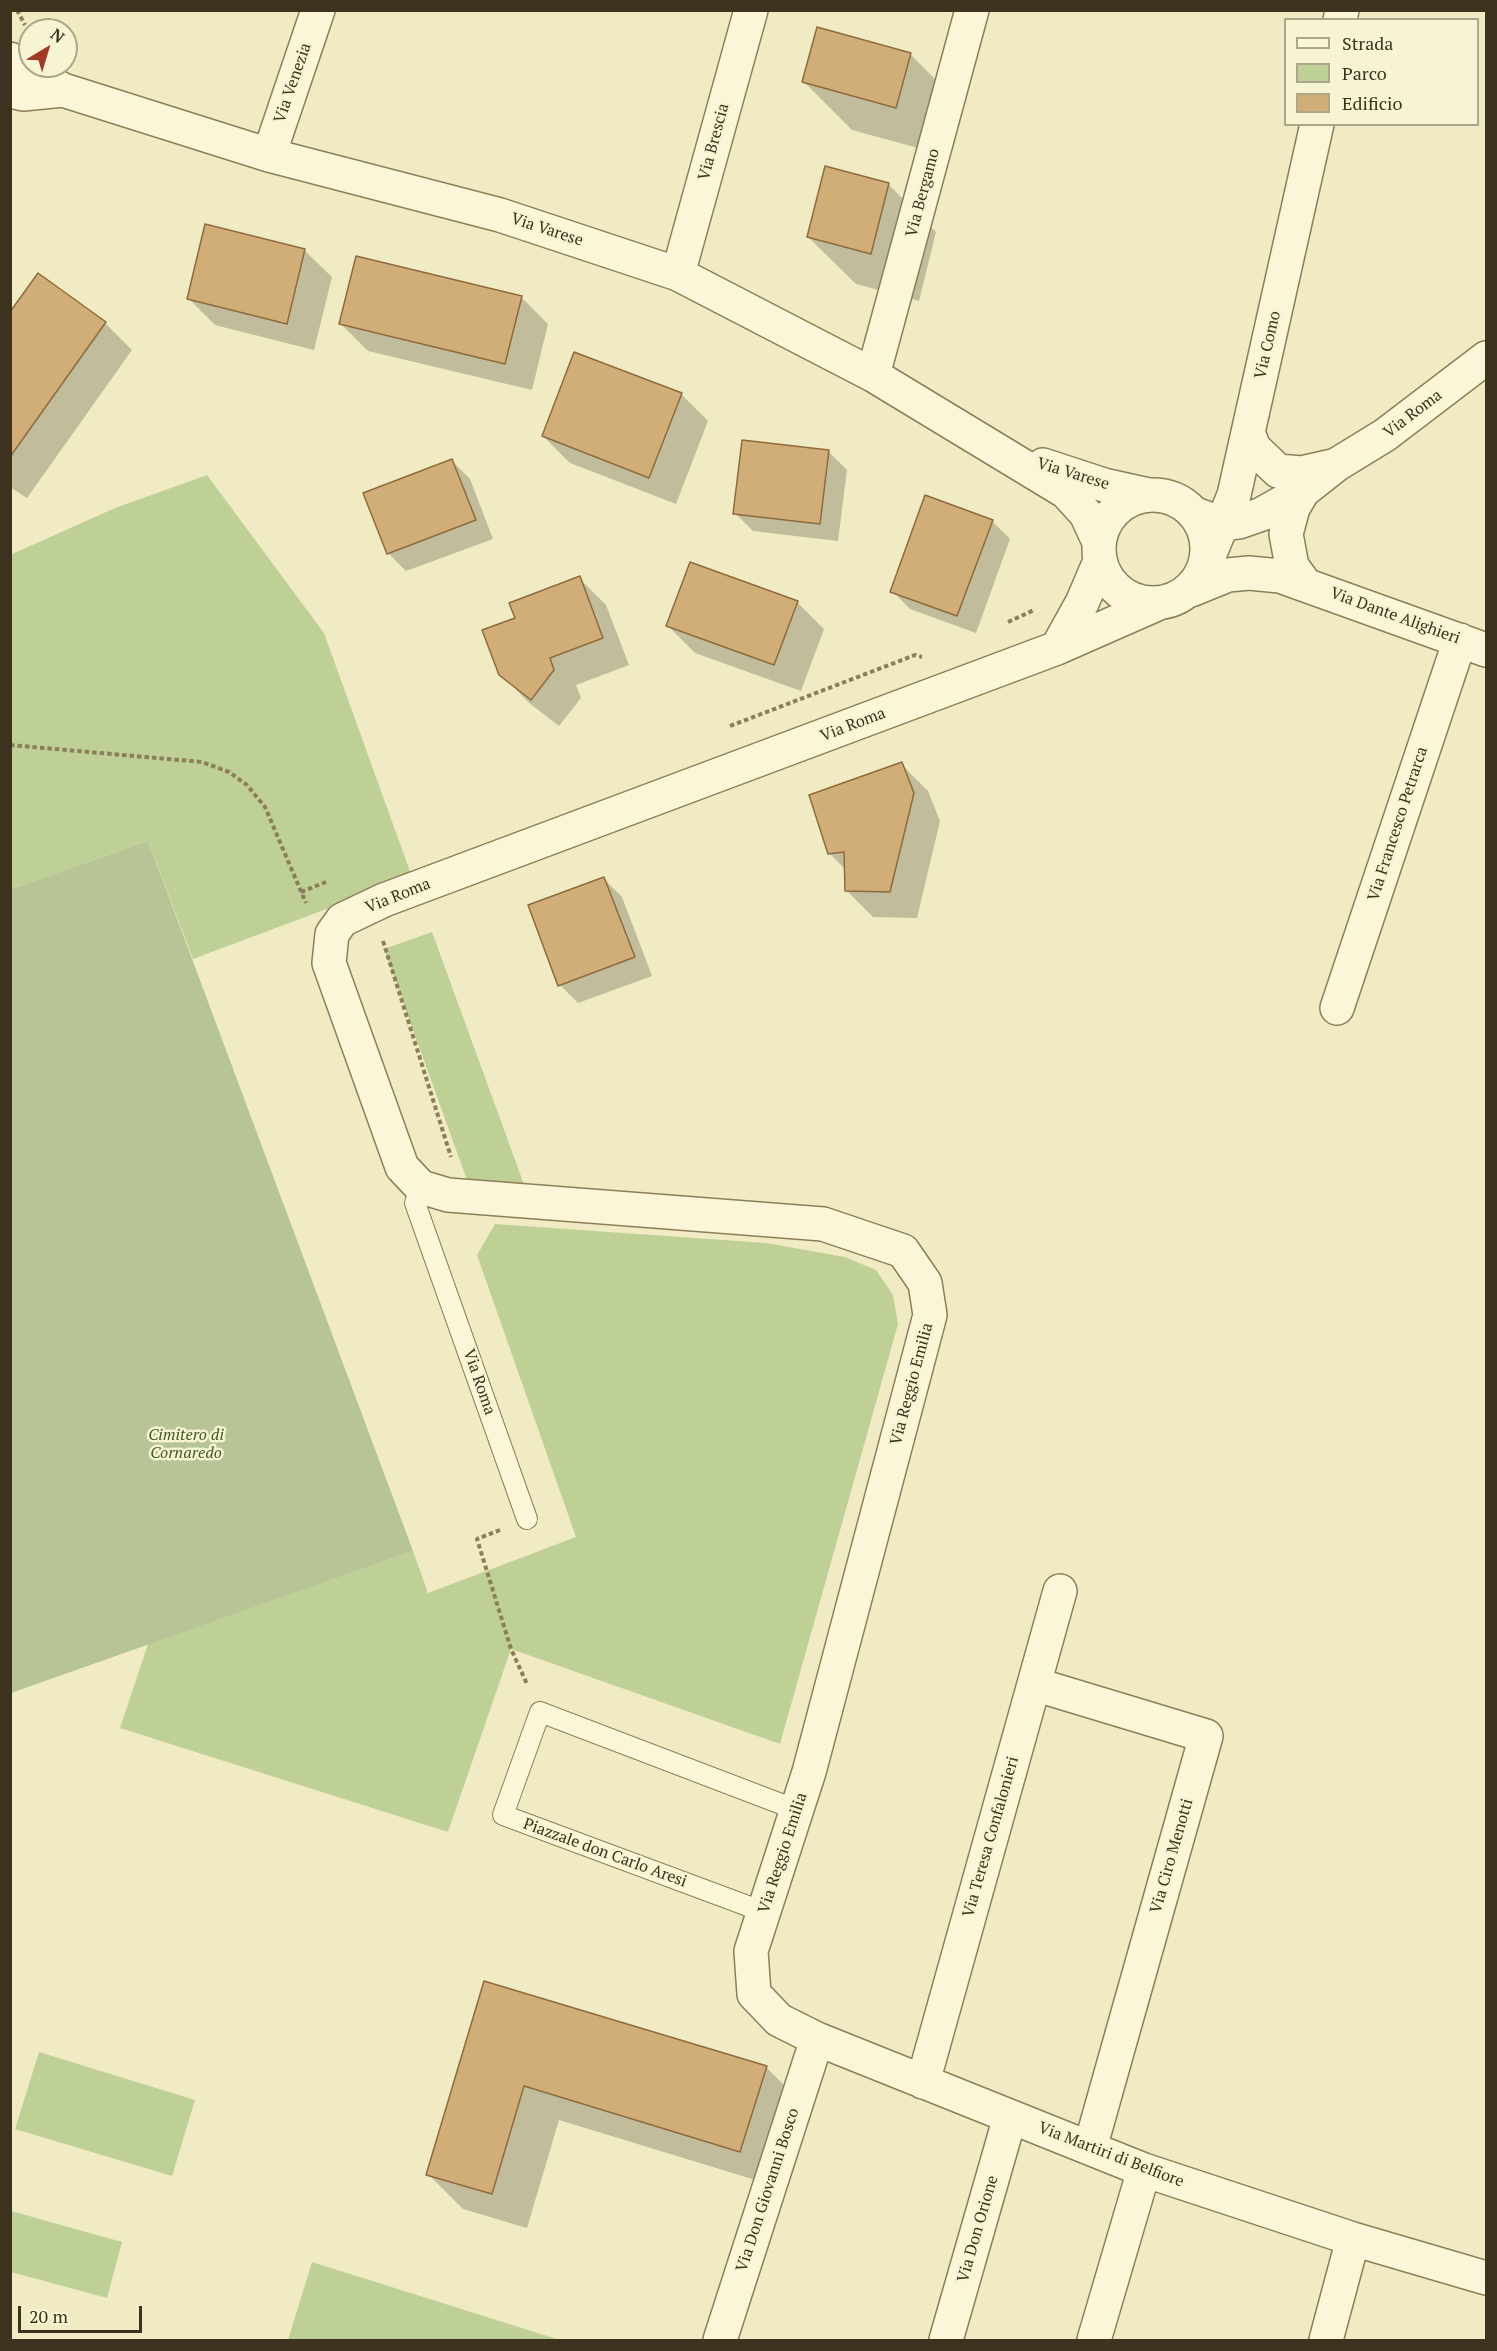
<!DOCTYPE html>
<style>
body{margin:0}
#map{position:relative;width:1497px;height:2351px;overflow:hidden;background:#f1ebc4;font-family:"PT Serif",serif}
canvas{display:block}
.frame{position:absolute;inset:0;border:12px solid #3c321e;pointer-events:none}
.legend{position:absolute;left:1284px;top:18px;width:195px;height:108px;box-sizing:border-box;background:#f7f4d4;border:2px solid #aca68b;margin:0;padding:8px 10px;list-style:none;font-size:18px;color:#3c321e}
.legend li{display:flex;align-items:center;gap:12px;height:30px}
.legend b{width:30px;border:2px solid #aca68b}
.north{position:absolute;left:18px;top:18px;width:60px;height:60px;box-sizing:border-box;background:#f7f4d4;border:2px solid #aca68b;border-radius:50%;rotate:38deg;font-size:16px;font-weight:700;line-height:24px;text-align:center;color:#3c321e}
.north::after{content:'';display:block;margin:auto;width:21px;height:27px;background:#9f3a26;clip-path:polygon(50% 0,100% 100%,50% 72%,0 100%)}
.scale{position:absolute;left:18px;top:2306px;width:124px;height:27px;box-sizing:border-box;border:3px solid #3c321e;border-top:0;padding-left:8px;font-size:18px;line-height:21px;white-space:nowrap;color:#3c321e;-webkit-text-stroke:4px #f7f4d4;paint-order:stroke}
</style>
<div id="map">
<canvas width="1497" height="2351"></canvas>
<div class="frame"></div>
<ul class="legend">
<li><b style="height:8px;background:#fbf6d8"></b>Strada</li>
<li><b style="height:16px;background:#bfd097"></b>Parco</li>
<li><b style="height:16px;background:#d1ad78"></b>Edificio</li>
</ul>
<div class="north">N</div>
<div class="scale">20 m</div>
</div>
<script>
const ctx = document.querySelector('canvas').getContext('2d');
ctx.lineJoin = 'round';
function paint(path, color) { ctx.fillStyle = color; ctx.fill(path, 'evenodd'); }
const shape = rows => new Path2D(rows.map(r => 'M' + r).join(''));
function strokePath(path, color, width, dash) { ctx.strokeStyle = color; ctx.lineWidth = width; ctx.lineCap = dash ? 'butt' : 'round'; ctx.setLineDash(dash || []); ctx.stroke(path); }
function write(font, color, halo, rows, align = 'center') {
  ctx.font = font + ' "PT Serif",serif'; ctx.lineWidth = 5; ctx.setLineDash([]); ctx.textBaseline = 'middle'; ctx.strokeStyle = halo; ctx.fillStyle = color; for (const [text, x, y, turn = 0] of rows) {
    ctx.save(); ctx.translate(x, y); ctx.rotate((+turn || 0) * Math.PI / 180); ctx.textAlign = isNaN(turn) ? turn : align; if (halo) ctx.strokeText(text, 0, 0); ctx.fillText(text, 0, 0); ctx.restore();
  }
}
const green = shape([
 [207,475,324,633,412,877,193,959,148,841,11,889,10,555,115,508],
 [432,932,526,1190,468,1183,384,949],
 [495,1224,766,1243,845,1257,876,1270,893,1295,898,1324,780,1744,511,1649,448,1832,120,1728,148,1644,413,1551,428,1593,576,1537,477,1255],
 [39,2052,195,2100,172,2176,15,2129],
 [11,2211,122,2242,107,2298,11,2272],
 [312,2262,560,2340,288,2340]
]);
const cemetery = shape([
 [148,841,413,1551,11,1693,11,889]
]);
const shadow = shape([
 [910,54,958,102,944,155,852,130,804,82],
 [888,184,936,232,919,301,856,284,808,237],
 [206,226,305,251,332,277,314,350,215,325,188,298],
 [521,297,548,324,532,390,368,351,341,324],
 [10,314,105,323,132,350,27,498,10,487],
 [681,394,708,421,676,504,570,463,543,436],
 [829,452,847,470,838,541,753,531,735,513],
 [452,461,470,479,493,539,406,571,388,553],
 [992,521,1010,539,976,633,910,609,892,591],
 [579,578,606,605,629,665,576,685,581,698,559,726,528,702,501,674,517,619],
 [797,602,824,629,801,691,695,653,668,626],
 [901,764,928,791,940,821,917,918,873,917,846,890,846,870,829,853],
 [604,879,622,897,652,976,578,1003,560,985],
 [485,1983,766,2067,801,2102,775,2186,559,2120,527,2228,463,2209,428,2174]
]);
const building = shape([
 [817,27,911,53,896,108,802,82,817,27],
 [825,166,889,183,871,254,807,237,825,166],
 [205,224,305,249,287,324,187,299,205,224],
 [356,256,522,296,505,364,339,324,356,256],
 [38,273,106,322,10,457,10,312,38,273],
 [574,352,682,393,649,478,542,436,574,352],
 [742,440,829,450,820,524,733,514,742,440],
 [452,459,476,520,387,554,363,493,452,459],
 [925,495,993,520,957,616,890,592,925,495],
 [690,562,798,601,774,665,666,626,690,562],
 [580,576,603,638,550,658,554,670,531,700,499,675,482,630,515,618,509,603,580,576],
 [902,762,914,793,890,892,845,891,844,852,828,854,809,795,902,762],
 [604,877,635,957,558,986,528,905,604,877],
 [484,1981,767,2066,740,2152,524,2086,492,2194,426,2175,484,1981]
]);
const path = shape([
 [17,10,25,25],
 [1008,622,1034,610],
 [730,726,915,655,922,657],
 [10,745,202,762,229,772,247,785,265,807,306,903],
 [301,892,326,882],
 [383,941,451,1157],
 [500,1530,477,1539,511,1649,527,1684]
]);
const lane = shape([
 [421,1187,415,1203,527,1519],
 [764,1912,503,1815,540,1712,797,1810]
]);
const street = shape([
 [1340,20,1342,10],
 [10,59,63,90,269,155,500,215,678,274,873,375,1066,492,1086,514,1099,542],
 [10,91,23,94,63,90],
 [269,155,318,10],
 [678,274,751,10],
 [873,375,972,10],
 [1248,432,1254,448,1278,471,1301,473,1332,466],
 [1043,465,1104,485,1149,495],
 [1303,491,1293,508,1286,534,1292,566,1304,583],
 '1099 549a54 54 0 1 1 108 0a54 54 0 1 1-108 0Z',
 [1195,514,1223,524,1239,522,1262,514,1303,491,1336,465,1385,435,1486,358],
 [1207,561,1234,495,1317,124],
 [1191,590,1228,575,1249,573,1280,576,1486,650],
 [1157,604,1057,648,384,900,342,920,332,934,329,963,402,1167,421,1187,448,1195,823,1224,903,1251,925,1283,930,1315,809,1772,751,1951,754,1994,779,2020,817,2039,1144,2170,1353,2239,1486,2278],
 [1057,648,1082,603,1100,561],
 [1337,1008,1460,640],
 [1034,1684,1206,1736,1090,2148],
 [923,2082,1060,1591],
 [720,2340,817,2039],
 [946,2340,1010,2117],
 [1094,2340,1144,2170],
 [1326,2340,1353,2239]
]);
const streetNames = [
 ["Via Venezia",293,83,-71],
 ["Via Brescia",714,142,-75],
 ["Via Bergamo",923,193,-75],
 ["Via Varese",547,230,18],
 ["Via Como",1268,345,-77],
 ["Via Roma",1413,414,-37],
 ["Via Varese",1073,474,17],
 ["Via Dante Alighieri",1395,616,20],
 ["Via Roma",853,725,-21],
 ["Via Francesco Petrarca",1398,824,-72],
 ["Via Roma",398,896,-22],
 ["Via Roma",479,1382,71],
 ["Via Reggio Emilia",912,1384,-75],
 ["Via Teresa Confalonieri",991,1837,-74],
 ["Piazzale don Carlo Aresi",605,1853,20],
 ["Via Reggio Emilia",783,1853,-72],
 ["Via Ciro Menotti",1172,1856,-74],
 ["Via Martiri di Belfiore",1111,2155,21],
 ["Via Don Giovanni Bosco",768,2190,-72],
 ["Via Don Orione",978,2229,-74]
];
const parkNames = [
 ["Cimitero di",186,1435],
 ["Cornaredo",186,1453]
];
paint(green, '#bfd097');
paint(cemetery, '#b6c496');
paint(shadow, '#0003');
paint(building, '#d1ad78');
strokePath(building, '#8d6b3d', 1.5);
strokePath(lane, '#8c7e59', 22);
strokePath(street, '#8c7e59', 36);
strokePath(path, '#8c7e59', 4, [4.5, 3]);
strokePath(lane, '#fbf6d8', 20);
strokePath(street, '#fbf6d8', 33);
write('16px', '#3c321e', '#f7f4d4', streetNames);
write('italic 16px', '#425923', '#f7f4d4', parkNames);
</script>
